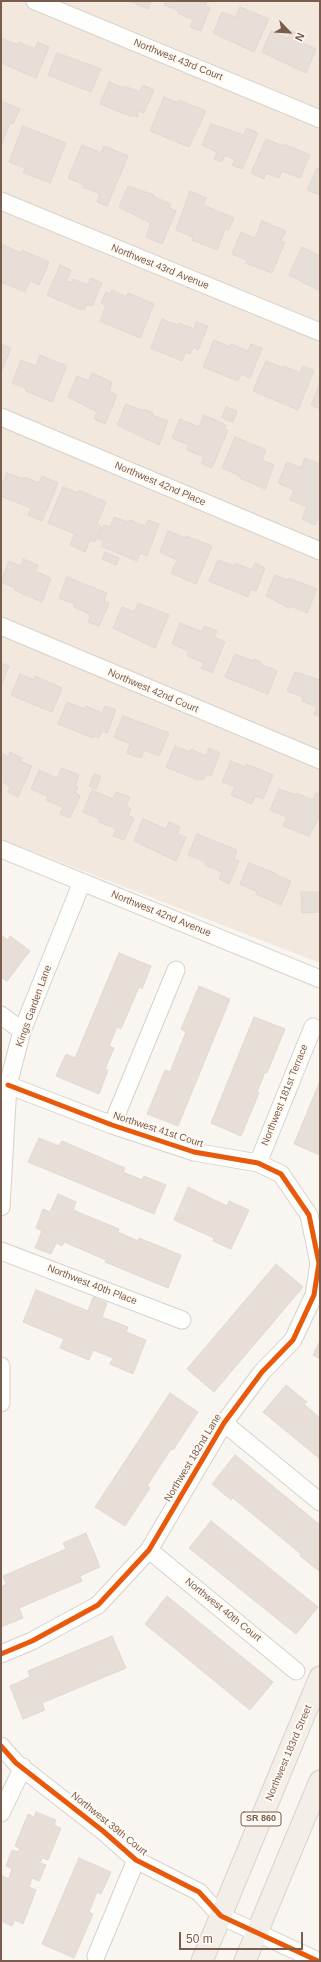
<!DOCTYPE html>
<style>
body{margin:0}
#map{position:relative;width:321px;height:1962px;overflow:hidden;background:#f9f5f0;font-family:Helvetica,sans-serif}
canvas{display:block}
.frame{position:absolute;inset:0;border:2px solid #7a5c4d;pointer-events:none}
.north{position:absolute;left:269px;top:12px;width:40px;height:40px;-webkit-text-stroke:3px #fffaf3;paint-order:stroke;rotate:115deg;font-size:11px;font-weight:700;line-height:16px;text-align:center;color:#7a5c4d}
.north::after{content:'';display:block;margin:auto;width:14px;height:18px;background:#7a5c4d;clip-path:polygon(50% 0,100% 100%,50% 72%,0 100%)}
.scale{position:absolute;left:179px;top:1932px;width:124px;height:18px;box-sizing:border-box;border:2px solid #7a5c4d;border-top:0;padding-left:5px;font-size:12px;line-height:14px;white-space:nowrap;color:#7a5c4d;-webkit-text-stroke:3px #fffaf3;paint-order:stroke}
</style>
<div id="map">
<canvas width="321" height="1962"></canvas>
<div class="frame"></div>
<div class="north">N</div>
<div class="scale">50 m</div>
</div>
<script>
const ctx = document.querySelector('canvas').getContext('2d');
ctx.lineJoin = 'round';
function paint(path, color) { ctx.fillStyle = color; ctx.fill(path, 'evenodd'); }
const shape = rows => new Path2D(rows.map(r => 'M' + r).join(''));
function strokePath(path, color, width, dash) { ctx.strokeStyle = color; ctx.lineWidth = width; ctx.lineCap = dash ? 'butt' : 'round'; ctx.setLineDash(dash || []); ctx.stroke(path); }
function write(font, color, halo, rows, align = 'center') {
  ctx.font = font + ' Helvetica,sans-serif'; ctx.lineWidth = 4; ctx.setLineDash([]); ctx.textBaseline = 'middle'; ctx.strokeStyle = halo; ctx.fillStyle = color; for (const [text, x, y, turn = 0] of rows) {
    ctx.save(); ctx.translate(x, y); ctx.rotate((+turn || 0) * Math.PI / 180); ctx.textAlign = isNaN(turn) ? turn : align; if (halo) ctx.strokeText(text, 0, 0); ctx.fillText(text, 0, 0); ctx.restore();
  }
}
const residential = shape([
 [1,1,320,1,320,963,1,839]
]);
const building = shape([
 [129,1,151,1,148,9,129,1],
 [166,1,207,1,205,6,210,8,201,31,190,27,193,20,178,13,179,11,164,5,166,1],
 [240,7,269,19,254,52,213,33,222,12,236,17,240,7],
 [271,31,288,38,291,31,305,36,302,43,316,49,306,73,262,52,271,31],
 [1,38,18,45,19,42,35,49,38,42,49,47,36,78,1,63,1,38],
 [57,53,101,69,91,92,48,75,57,53],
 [109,82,123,88,124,86,140,92,143,85,154,90,144,113,139,111,137,117,133,115,132,117,100,104,109,82],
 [164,97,178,103,179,100,206,111,189,147,150,131,164,97],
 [1,101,20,109,13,124,10,123,1,146,1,101],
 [211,124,244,135,247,128,258,133,242,169,232,165,235,160,225,155,222,162,214,159,217,152,202,145,211,124],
 [23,126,66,143,50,183,23,172,25,168,9,162,23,126],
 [266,139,283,146,284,144,310,155,300,178,282,171,279,178,266,173,264,179,251,173,266,139],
 [82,145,101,153,104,146,128,156,107,206,97,202,100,194,83,187,84,185,68,178,82,145],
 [317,168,320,170,320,195,307,190,317,168],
 [128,186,154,195,154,197,171,204,169,208,176,211,162,244,146,237,151,223,119,207,128,186],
 [190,191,206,198,203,205,234,218,229,230,225,229,217,250,192,240,193,237,176,230,190,191],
 [262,221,286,231,281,241,285,242,272,273,246,263,247,260,232,254,241,232,255,238,262,221],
 [3,245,21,253,22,250,49,262,39,285,30,281,25,292,1,282,1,250,3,245],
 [302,247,320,256,320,291,289,275,302,247],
 [60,265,71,270,66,281,72,283,73,279,88,285,91,278,102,283,92,306,87,304,84,310,81,308,81,310,47,295,60,265],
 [112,290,126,297,128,293,154,304,140,338,100,321,106,305,101,303,106,292,110,294,112,290],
 [162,319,177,325,179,323,194,329,196,322,208,326,198,350,193,347,190,354,186,352,182,361,151,348,162,319],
 [214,340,230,347,231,344,248,351,251,344,262,348,250,378,241,374,238,381,203,367,214,340],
 [1,344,11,348,1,372,1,344],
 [40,355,67,366,52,402,26,391,27,389,12,383,21,360,36,366,40,355],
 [266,361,283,368,284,366,300,373,303,366,314,370,298,410,253,391,266,361],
 [92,373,112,382,109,391,117,395,105,424,94,419,97,412,68,397,77,376,89,381,92,373],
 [320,383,320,409,311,405,320,383],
 [126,404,143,411,144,409,153,413,152,415,168,421,159,445,117,425,126,404],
 [226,407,237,411,233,422,222,418,226,407],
 [204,415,226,425,224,429,228,430,212,468,201,463,204,457,187,450,189,445,172,438,180,419,199,427,204,415],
 [235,437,266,450,262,460,274,465,265,489,240,478,240,476,222,468,235,437],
 [305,458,320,464,320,513,315,525,302,519,307,507,290,500,294,490,278,483,287,462,301,468,305,458],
 [7,473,23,479,24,477,39,483,42,476,58,483,42,521,28,515,31,508,1,496,1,487,7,473],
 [63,487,78,493,79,490,106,502,97,524,102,527,95,542,90,540,85,552,70,545,75,534,48,523,63,487],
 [114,517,128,522,130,520,145,526,148,520,159,524,147,556,140,553,137,561,101,546,104,541,98,539,104,525,110,527,114,517],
 [168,531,186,538,186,536,212,546,196,584,171,573,177,560,160,552,168,531],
 [105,552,119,558,116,565,102,559,105,552],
 [23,559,38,565,35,571,51,578,42,602,14,590,16,588,1,582,9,561,21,566,23,559],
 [218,560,234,566,235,563,252,570,255,563,265,568,256,591,251,589,248,597,209,581,218,560],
 [275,575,288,580,289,578,317,589,307,613,290,606,289,608,266,596,275,575],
 [67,577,107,593,104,601,109,603,99,626,88,622,91,615,74,607,76,605,59,598,67,577],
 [138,603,169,615,155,648,113,628,122,607,134,612,138,603],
 [180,623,202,632,204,626,217,631,214,637,225,642,212,673,201,668,204,663,187,656,189,651,172,644,180,623],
 [235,654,253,661,254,659,261,662,260,664,277,671,268,694,225,677,235,654],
 [1,663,9,666,1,686,1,663],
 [295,672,320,680,320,717,314,714,317,707,302,701,303,697,287,691,295,672],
 [20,674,34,680,35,676,62,688,52,712,11,695,20,674],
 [67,702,84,709,86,706,102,713,105,706,116,710,107,733,102,731,99,738,94,736,93,738,58,724,67,702],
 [123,716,169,733,159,756,144,750,141,758,127,753,130,744,114,737,123,716],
 [175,746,190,752,191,749,206,756,209,748,220,753,211,776,206,774,203,780,199,779,198,780,166,767,175,746],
 [10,752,22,758,20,761,32,766,18,797,8,792,10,786,1,781,1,753,9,757,10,752],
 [231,761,245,767,246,764,273,775,263,799,255,796,252,804,231,795,235,787,222,782,231,761],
 [62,768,79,775,75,786,78,787,75,793,80,796,70,818,60,814,63,807,46,800,48,796,31,789,39,770,57,778,62,768],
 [94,774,101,776,96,789,89,786,94,774],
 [279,789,295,795,297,793,313,800,316,793,320,794,320,815,309,836,283,826,287,817,270,810,279,789],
 [92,790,113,799,116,792,130,797,126,806,131,809,128,815,134,818,124,840,113,836,116,829,99,822,100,819,83,812,92,790],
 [143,819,166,829,169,822,180,827,177,834,186,837,176,861,134,841,143,819],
 [197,834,237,850,234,859,239,861,229,884,219,879,222,872,205,865,206,862,188,855,197,834],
 [249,863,275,873,274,874,291,881,281,905,256,894,258,892,240,884,249,863],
 [301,892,320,892,320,912,302,913,301,892],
 [1,935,8,940,10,936,30,951,7,981,1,977,1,935],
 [119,953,151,966,142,989,139,987,121,1029,117,1027,109,1046,114,1048,105,1069,108,1070,99,1094,56,1076,66,1054,75,1058,119,953],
 [199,986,230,999,178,1126,147,1114,165,1070,170,1072,186,1032,181,1029,199,986],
 [254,1017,285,1029,267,1073,265,1072,257,1092,259,1093,241,1136,211,1123,254,1017],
 [320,1081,320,1155,294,1144,320,1081],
 [39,1138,59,1146,62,1141,125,1168,123,1172,142,1180,144,1176,166,1185,154,1214,28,1162,39,1138],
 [188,1187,227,1206,229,1201,249,1210,231,1249,213,1241,214,1238,174,1220,188,1187],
 [58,1194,76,1202,73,1210,119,1229,118,1232,138,1241,139,1238,181,1255,168,1288,105,1262,106,1260,64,1242,62,1246,56,1243,51,1254,35,1248,42,1231,36,1228,43,1209,50,1212,58,1194],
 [276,1264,303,1287,214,1392,187,1369,276,1264],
 [36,1290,88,1311,93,1297,107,1303,102,1317,128,1327,126,1332,146,1340,133,1374,110,1364,113,1358,93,1350,89,1360,60,1348,64,1339,23,1322,36,1290],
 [320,1341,320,1359,313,1355,320,1341],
 [286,1385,307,1402,304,1404,320,1418,320,1459,263,1412,286,1385],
 [170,1393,198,1412,173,1450,171,1449,147,1486,150,1488,125,1526,95,1507,170,1393],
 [235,1455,320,1525,319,1571,300,1556,301,1554,233,1498,231,1500,212,1484,235,1455],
 [211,1521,318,1607,296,1634,189,1548,211,1521],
 [86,1533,100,1567,80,1576,82,1581,19,1608,23,1618,1,1627,1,1587,6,1584,3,1576,66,1549,63,1543,86,1533],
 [167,1596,273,1682,250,1710,145,1624,167,1596],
 [112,1636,126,1668,42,1703,45,1710,23,1719,10,1686,30,1677,28,1671,112,1636],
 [36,1812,56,1820,54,1825,61,1828,48,1860,42,1858,40,1863,46,1865,39,1881,32,1878,29,1887,36,1890,23,1924,15,1920,12,1926,1,1921,1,1878,2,1876,9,1879,12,1869,6,1866,12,1850,18,1852,20,1849,15,1846,28,1814,34,1817,36,1812],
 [79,1858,111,1872,101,1894,97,1892,89,1912,93,1914,74,1958,42,1944,79,1858]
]);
const minor = shape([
 [35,1,320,119],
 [1,201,320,332],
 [1,417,320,551],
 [1,626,320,760],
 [1,849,320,979],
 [1,1015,22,1031],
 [112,1125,176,970],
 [258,1163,313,1027],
 [1,1207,8,1085,22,1031,82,882],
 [1,1251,182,1320],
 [1,1366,1,1403],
 [224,1423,320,1502],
 [149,1550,296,1671],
 [1,1654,32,1641,98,1605,149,1550,224,1423,262,1372,293,1340,314,1295,319,1263,309,1215,281,1174,258,1163,194,1152,112,1125,8,1085],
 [1,1746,16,1763,103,1831,136,1860,199,1892,221,1916,318,1961],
 [1,1813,23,1767],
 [96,1956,136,1860]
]);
const major = shape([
 [202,1961,320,1677],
 [245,1961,320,1781]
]);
const cycleway = shape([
 [1,1654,32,1641,98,1605,149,1550,224,1423,262,1372,293,1340,314,1295,319,1263,309,1215,281,1174,258,1163,194,1152,112,1125,8,1085],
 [1,1746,16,1763,103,1831,136,1860,199,1892,221,1916,318,1961]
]);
const shields = [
 [261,1819,40]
];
const shieldNames = [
 ["SR 860",261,1819]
];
const streetNames = [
 ["Northwest 43rd Court",178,60,22],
 ["Northwest 43rd Avenue",160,267,22],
 ["Northwest 42nd Place",160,484,23],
 ["Northwest 42nd Court",153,691,23],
 ["Northwest 42nd Avenue",161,914,22],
 ["Kings Garden Lane",34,1006,-70],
 ["Northwest 181st Terrace",285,1095,-68],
 ["Northwest 41st Court",158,1130,18],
 ["Northwest 40th Place",92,1285,21],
 ["Northwest 182nd Lane",193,1458,-59],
 ["Northwest 40th Court",223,1610,39],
 ["Northwest 183rd Street",289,1753,-67],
 ["Northwest 39th Court",109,1824,39]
];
paint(residential, '#f2e8de');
paint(building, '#e6ded7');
strokePath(building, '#e2d8d2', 1);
strokePath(minor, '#d7d1cb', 19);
strokePath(major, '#dad1cc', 23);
strokePath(minor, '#fefefd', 17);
strokePath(major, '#f3eee8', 21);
strokePath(cycleway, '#e8590c', 5);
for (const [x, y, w] of shields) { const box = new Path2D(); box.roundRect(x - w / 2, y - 7, w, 14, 3); ctx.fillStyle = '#fffaf3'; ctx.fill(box); strokePath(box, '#7a5c4d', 1); }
write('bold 9px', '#7a5c4d', null, shieldNames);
write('10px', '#7a5c4d', '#fffaf3', streetNames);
</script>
